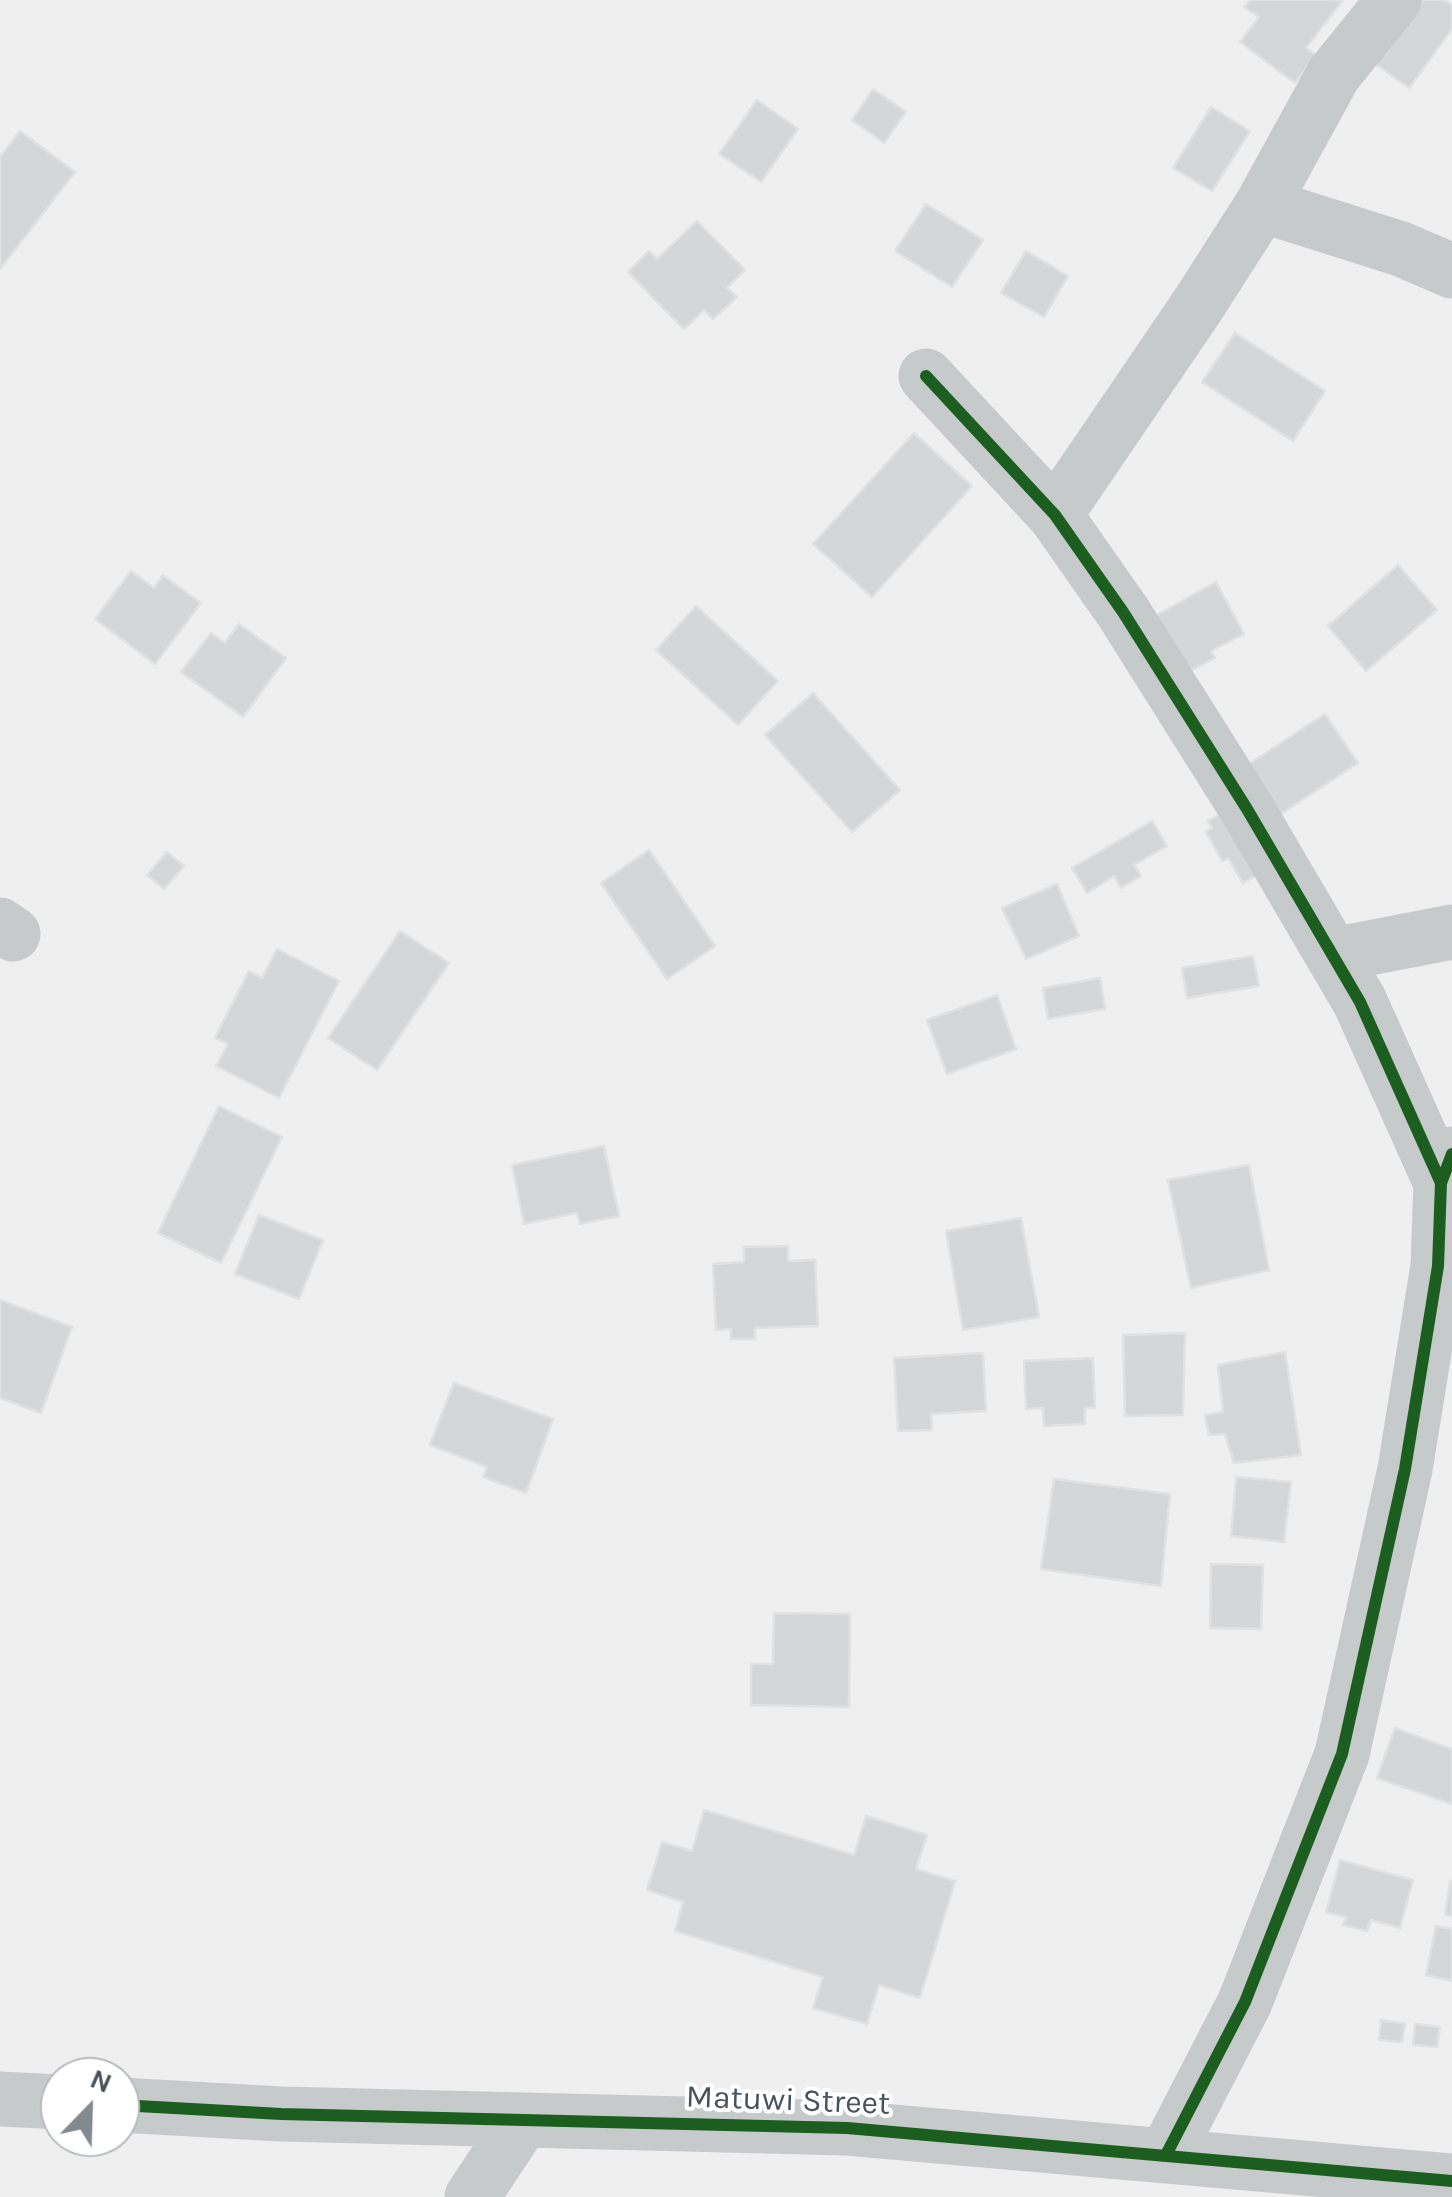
<!DOCTYPE html>
<style>
body{margin:0}
#map{position:relative;width:1452px;height:2197px;overflow:hidden;background:#efefef;font-family:Karla,sans-serif}
canvas{display:block}
.north{position:absolute;left:40px;top:2057px;width:100px;height:100px;box-sizing:border-box;background:#fff;border:2px solid #b5babd;border-radius:50%;rotate:23deg;font-size:28px;font-weight:700;line-height:40px;text-align:center;color:#47525b}
.north::after{content:'';display:block;margin:auto;width:35px;height:45px;background:#82898f;clip-path:polygon(50% 0,100% 100%,50% 72%,0 100%)}
</style>
<div id="map">
<canvas width="1452" height="2197"></canvas>
<div class="north">N</div>
</div>
<script>
const ctx = document.querySelector('canvas').getContext('2d');
ctx.lineJoin = 'round';
function paint(path, color) { ctx.fillStyle = color; ctx.fill(path, 'evenodd'); }
const shape = rows => new Path2D(rows.map(r => 'M' + r).join(''));
function strokePath(path, color, width, dash) { ctx.strokeStyle = color; ctx.lineWidth = width; ctx.lineCap = dash ? 'butt' : 'round'; ctx.setLineDash(dash || []); ctx.stroke(path); }
function write(font, color, halo, rows, align = 'center') {
  ctx.font = font + ' Karla,sans-serif'; ctx.lineWidth = 8; ctx.setLineDash([]); ctx.textBaseline = 'middle'; ctx.strokeStyle = halo; ctx.fillStyle = color; for (const [text, x, y, turn = 0] of rows) {
    ctx.save(); ctx.translate(x, y); ctx.rotate((+turn || 0) * Math.PI / 180); ctx.textAlign = isNaN(turn) ? turn : align; if (halo) ctx.strokeText(text, 0, 0); ctx.fillText(text, 0, 0); ctx.restore();
  }
}
const building = shape([
 [1250,0,1343,0,1306,48,1316,55,1295,83,1240,42,1259,17,1244,7,1250,0],
 [1415,0,1445,0,1452,5,1452,29,1409,88,1370,60,1415,0],
 [873,89,906,112,884,143,852,120,873,89],
 [757,100,798,129,761,182,719,154,757,100],
 [1211,107,1250,131,1212,191,1173,168,1211,107],
 [20,131,75,172,0,269,0,157,20,131],
 [926,204,983,240,952,287,895,251,926,204],
 [697,221,745,270,727,288,737,297,713,319,704,310,684,329,628,272,649,251,657,259,697,221],
 [1026,251,1068,276,1044,317,1001,293,1026,251],
 [1235,333,1325,391,1293,441,1202,382,1235,333],
 [914,433,972,486,872,597,813,544,914,433],
 [1398,565,1437,610,1366,671,1328,626,1398,565],
 [131,571,154,588,163,575,201,603,155,664,95,619,131,571],
 [1216,582,1244,634,1211,651,1215,658,1184,674,1153,617,1216,582],
 [696,606,778,681,738,725,656,650,696,606],
 [239,624,286,658,243,717,181,672,211,633,225,643,239,624],
 [813,693,900,790,852,832,765,735,813,693],
 [1325,714,1358,763,1273,819,1240,770,1325,714],
 [1229,809,1264,871,1243,883,1228,858,1222,861,1206,832,1212,828,1208,821,1229,809],
 [1152,821,1167,846,1134,865,1141,876,1121,888,1114,876,1087,893,1072,868,1152,821],
 [649,850,715,946,667,979,601,883,649,850],
 [167,852,184,866,164,889,147,875,167,852],
 [1057,884,1079,936,1026,959,1002,908,1057,884],
 [400,931,449,963,377,1070,328,1038,400,931],
 [277,949,339,981,279,1098,216,1066,228,1044,215,1038,249,971,262,978,277,949],
 [1253,956,1259,986,1187,998,1182,968,1253,956],
 [1100,978,1105,1009,1048,1019,1043,988,1100,978],
 [997,995,1016,1049,947,1074,927,1020,997,995],
 [219,1106,282,1137,221,1263,158,1233,219,1106],
 [604,1146,619,1216,580,1224,577,1213,524,1224,512,1165,604,1146],
 [1249,1165,1269,1270,1191,1288,1168,1180,1249,1165],
 [259,1215,323,1240,299,1299,235,1274,259,1215],
 [1021,1218,1039,1317,963,1330,946,1231,1021,1218],
 [788,1246,788,1261,815,1260,818,1326,755,1328,755,1339,731,1339,731,1329,716,1330,713,1264,744,1262,744,1247,788,1246],
 [0,1300,72,1327,41,1413,0,1398,0,1300],
 [1185,1333,1183,1415,1125,1416,1123,1335,1185,1333],
 [1285,1352,1301,1455,1234,1463,1225,1434,1209,1435,1205,1415,1223,1412,1218,1365,1285,1352],
 [983,1353,986,1411,931,1414,932,1430,898,1431,894,1358,983,1353],
 [1093,1358,1095,1408,1085,1408,1085,1424,1044,1426,1043,1408,1026,1409,1024,1361,1093,1358],
 [454,1383,553,1419,526,1493,483,1477,487,1467,430,1445,454,1383],
 [1236,1477,1291,1482,1284,1542,1231,1536,1236,1477],
 [1054,1479,1170,1494,1161,1586,1041,1569,1054,1479],
 [1211,1564,1263,1565,1261,1629,1210,1628,1211,1564],
 [774,1613,850,1614,849,1707,751,1705,751,1664,773,1664,774,1613],
 [1395,1728,1452,1749,1452,1804,1377,1778,1395,1728],
 [704,1810,854,1855,866,1816,927,1835,916,1869,955,1881,920,1998,879,1985,867,2024,813,2008,823,1977,675,1931,683,1902,647,1890,662,1842,692,1851,704,1810],
 [1340,1860,1413,1880,1400,1928,1371,1920,1367,1931,1343,1925,1346,1917,1326,1912,1340,1860],
 [1450,1881,1452,1881,1452,1916,1445,1915,1450,1881],
 [1436,1926,1452,1929,1452,1981,1426,1975,1436,1926],
 [1381,2020,1405,2024,1402,2042,1379,2040,1381,2020],
 [1415,2024,1440,2027,1437,2047,1413,2045,1415,2024]
]);
const street = shape([
 [1262,205,1401,249,1452,271],
 [926,376,1055,515,1123,612,1247,809,1360,1002,1441,1183],
 [1055,515,1198,305,1262,205,1334,74,1394,0],
 [0,925,13,934],
 [1333,955,1452,932],
 [0,2099,60,2102],
 [120,2105,281,2114,847,2128,1452,2181],
 [1167,2153,1245,2002,1342,1754,1405,1469,1438,1266,1441,1183,1452,1154],
 [472,2197,523,2120]
]);
const cycleway = shape([
 [926,376,1055,515,1123,612,1247,809,1360,1002,1441,1183],
 [120,2105,281,2114,847,2128,1452,2181],
 [1167,2153,1245,2002,1342,1754,1405,1469,1438,1266,1441,1183,1452,1154]
]);
const streetNames = [
 ["Matuwi Street",788,2101,2]
];
paint(building, '#d5d6d7');
strokePath(building, '#e0e1e2', 2.5);
strokePath(street, '#c7cacb', 55);
strokePath(cycleway, '#1b5e20', 12);
write('32px', '#47525b', '#fff', streetNames);
</script>
